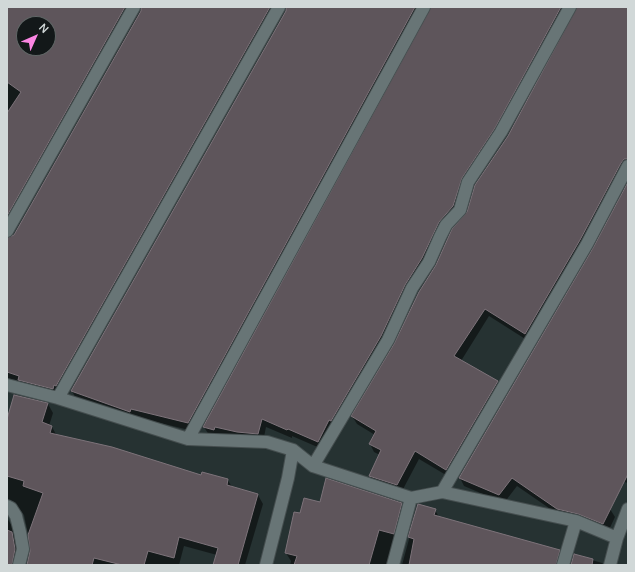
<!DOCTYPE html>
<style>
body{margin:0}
#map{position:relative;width:635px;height:572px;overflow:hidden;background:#263232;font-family:Manrope,sans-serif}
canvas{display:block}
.frame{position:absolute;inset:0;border:8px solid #d1d8d8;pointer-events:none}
.north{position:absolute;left:16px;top:16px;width:40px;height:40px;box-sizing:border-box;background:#131819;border:1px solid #5f6565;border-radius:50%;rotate:45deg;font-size:11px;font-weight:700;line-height:16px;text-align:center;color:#d1d8d8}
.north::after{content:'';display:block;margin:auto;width:14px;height:18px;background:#fc86e3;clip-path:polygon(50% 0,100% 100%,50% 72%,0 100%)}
</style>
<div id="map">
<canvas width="635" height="572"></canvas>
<div class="frame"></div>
<div class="north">N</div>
</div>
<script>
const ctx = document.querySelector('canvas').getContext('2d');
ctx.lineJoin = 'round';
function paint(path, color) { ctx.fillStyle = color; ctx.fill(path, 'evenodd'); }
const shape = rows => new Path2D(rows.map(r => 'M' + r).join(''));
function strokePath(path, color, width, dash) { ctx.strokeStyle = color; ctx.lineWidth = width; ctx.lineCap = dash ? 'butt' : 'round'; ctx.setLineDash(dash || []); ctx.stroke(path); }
const shadow = shape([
 [7,7,621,7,628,12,628,168,530,342,489,316,461,361,497,382,502,390,451,478,419,459,401,493,375,484,370,476,380,455,374,452,370,444,375,435,357,424,352,416,395,344,468,213,578,8,571,8,499,136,457,214,322,449,292,436,292,438,266,427,263,442,209,435,204,427,432,9,429,7,193,431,136,417,76,399,72,391,287,11,287,8,280,8,61,394,7,378,7,239,14,235,142,8,138,7,7,231],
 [24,24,48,24,48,48,24,48],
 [628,184,628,483,533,457,610,509,615,517,608,532,562,517,517,486,504,503,464,486,460,478,595,248],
 [48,404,53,413,49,426,52,427,57,436,202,476,227,479,232,487,258,495,263,504,245,565,214,565,217,555,184,546,179,565,28,565,31,548,24,515,21,511,12,507,7,511,7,413,9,414],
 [320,504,401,504,406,512,392,565,290,565,291,561,286,553,300,514],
 [418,506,435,510,439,517,559,551,564,559,563,565,402,565],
 [7,518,14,529,17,544,19,565,7,565],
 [575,555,602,563,604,565,571,565]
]);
const building = shape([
 [7,7,125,7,7,216,7,113,21,92,7,82,7,7],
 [24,24,48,24,48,48,24,48,24,24],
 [141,7,270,7,56,386,54,385,53,389,18,380,19,376,7,372,7,238,14,235,141,11,141,7],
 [286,7,415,7,188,423,131,409,130,412,71,391,286,11,286,7],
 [431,7,561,7,495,128,462,178,453,206,439,222,422,258,405,285,381,336,331,421,329,420,318,442,288,429,287,430,262,419,258,434,237,432,215,427,214,430,203,427,431,7],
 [577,7,628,7,628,159,624,159,621,163,580,240,525,334,485,309,454,356,498,381,446,470,415,451,397,485,369,476,381,450,369,444,376,431,351,416,394,344,419,292,436,265,452,229,467,212,475,185,508,136,577,7],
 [628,182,628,474,603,524,578,514,557,509,512,478,499,495,459,478,593,248,628,182],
 [14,395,48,403,42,422,52,426,50,433,112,447,201,475,202,472,228,479,227,485,258,494,238,565,213,565,218,548,179,537,174,558,148,551,144,565,122,565,94,558,92,565,27,565,30,551,28,535,43,493,23,486,24,481,7,476,7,419,14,395],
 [326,478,402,503,394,534,379,530,369,565,294,565,297,556,285,553,294,512,300,513,304,498,320,502,326,478],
 [418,504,436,509,434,515,560,550,556,565,409,565,414,539,408,537,418,504],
 [7,530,12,532,15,549,12,565,7,565,7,530],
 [574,554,593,559,592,565,571,565,574,554]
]);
const minor = shape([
 [7,231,134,7],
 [7,385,58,398,188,439,267,442,293,450,313,466,411,498,442,492,576,521,617,538],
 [58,398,279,7],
 [188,439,424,7],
 [313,466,388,340,412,288,429,262,440,237,446,225,460,210,468,182,501,132,570,7],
 [442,492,587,244,628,166],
 [7,506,11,508,16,516,20,532,23,549,19,565],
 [266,565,288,478,293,450],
 [393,565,411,498],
 [563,565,576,521],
 [610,565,617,538,628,509]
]);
paint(shadow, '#0007');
paint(building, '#5e555b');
strokePath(building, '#7d737a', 1);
strokePath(minor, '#454e4f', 14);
strokePath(minor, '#687576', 12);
</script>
